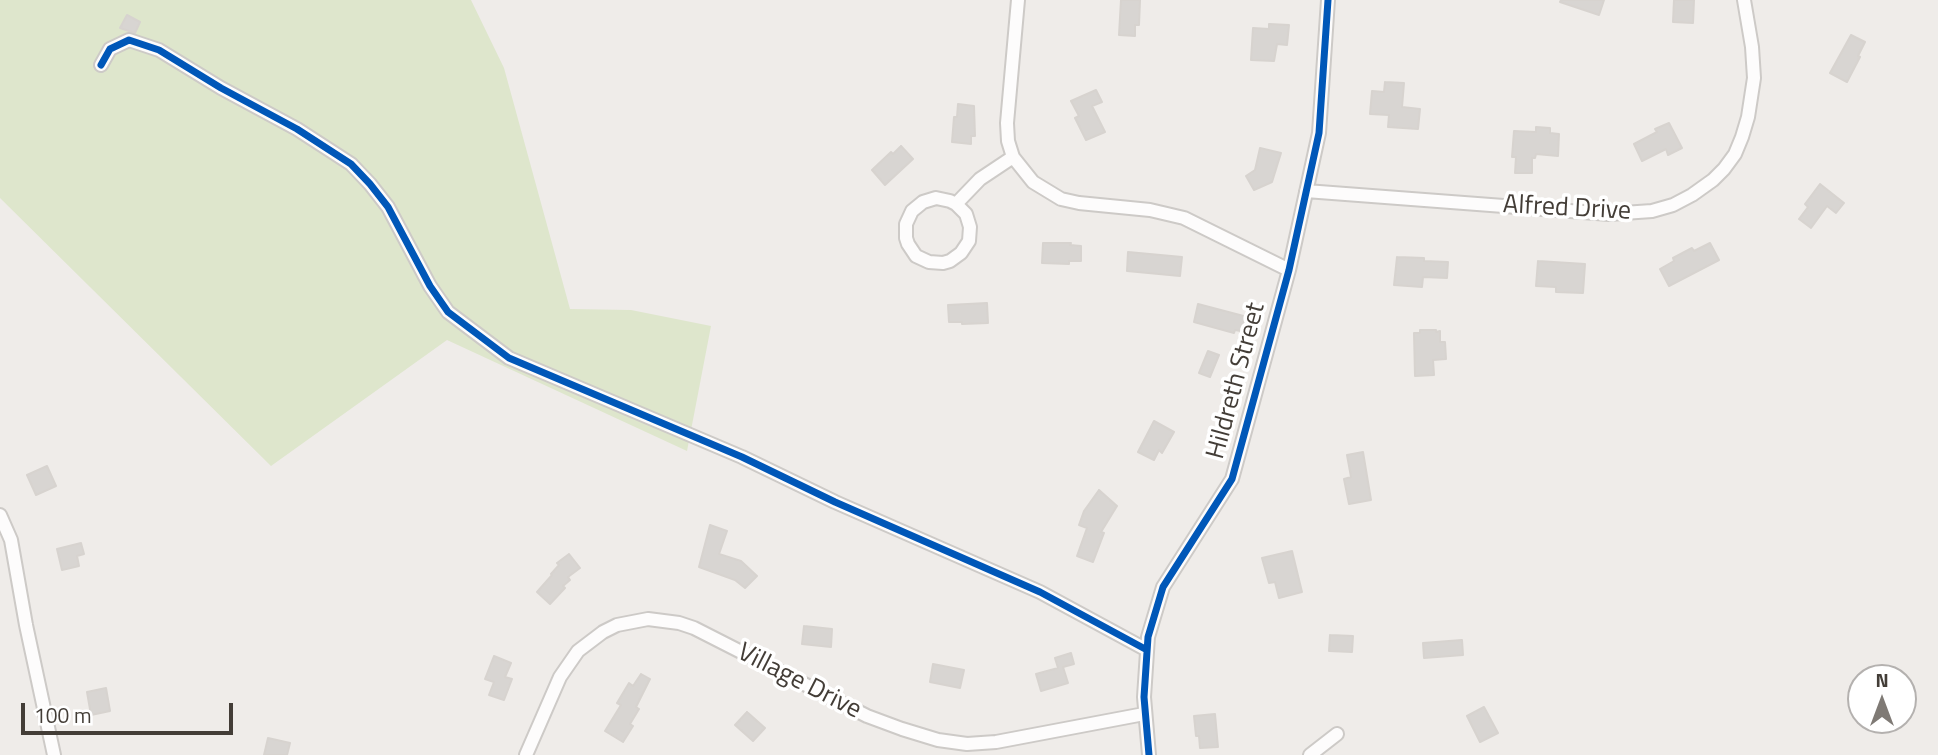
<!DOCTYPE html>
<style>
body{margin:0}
#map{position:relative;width:1938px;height:755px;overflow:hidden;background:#efece9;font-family:"Titillium Web",sans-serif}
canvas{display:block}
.north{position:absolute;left:1847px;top:664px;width:70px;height:70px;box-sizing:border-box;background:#fff;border:2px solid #b4b1af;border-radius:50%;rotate:0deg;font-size:19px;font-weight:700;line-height:28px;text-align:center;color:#433d37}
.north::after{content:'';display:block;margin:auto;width:24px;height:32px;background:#7f7a75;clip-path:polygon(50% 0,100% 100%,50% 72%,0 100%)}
.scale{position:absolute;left:21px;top:703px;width:212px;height:32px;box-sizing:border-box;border:4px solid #433d37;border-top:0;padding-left:9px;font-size:21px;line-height:24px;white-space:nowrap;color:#433d37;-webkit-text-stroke:5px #fff;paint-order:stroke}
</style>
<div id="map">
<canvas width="1938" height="755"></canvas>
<div class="north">N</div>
<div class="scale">100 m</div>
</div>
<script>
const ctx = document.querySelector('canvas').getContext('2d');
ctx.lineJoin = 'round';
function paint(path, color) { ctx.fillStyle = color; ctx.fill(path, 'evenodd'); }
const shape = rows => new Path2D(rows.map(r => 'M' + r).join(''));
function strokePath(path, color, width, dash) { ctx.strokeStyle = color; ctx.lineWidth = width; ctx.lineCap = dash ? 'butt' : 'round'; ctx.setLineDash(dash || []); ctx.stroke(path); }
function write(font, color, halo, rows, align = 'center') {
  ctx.font = font + ' "Titillium Web",sans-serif'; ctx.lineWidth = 7; ctx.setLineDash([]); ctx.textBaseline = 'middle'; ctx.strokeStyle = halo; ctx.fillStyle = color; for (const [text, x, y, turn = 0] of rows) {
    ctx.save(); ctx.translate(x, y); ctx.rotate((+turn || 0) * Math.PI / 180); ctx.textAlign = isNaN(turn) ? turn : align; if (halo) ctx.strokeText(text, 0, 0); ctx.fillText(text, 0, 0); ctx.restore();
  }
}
const green = shape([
 [0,0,471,0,504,68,570,309,631,310,711,326,687,451,447,340,271,466,0,198]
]);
const building = shape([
 [1121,0,1140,0,1139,25,1135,25,1135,36,1119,35,1121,0],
 [1561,0,1604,0,1599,15,1560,2,1561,0],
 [1674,0,1694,0,1693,23,1673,22,1674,0],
 [127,15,140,22,135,33,120,28,127,15],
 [1269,24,1289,25,1287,45,1277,44,1274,61,1251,60,1253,28,1269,29,1269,24],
 [1851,35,1865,42,1858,56,1860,57,1847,82,1830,73,1851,35],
 [1385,82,1404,83,1402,107,1420,109,1418,129,1388,127,1389,115,1370,114,1372,91,1384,92,1385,82],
 [1096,90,1102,102,1092,106,1105,132,1086,140,1075,118,1079,116,1071,101,1096,90],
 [958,104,974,106,975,136,971,136,971,144,952,142,954,117,957,117,958,104],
 [1669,123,1682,148,1668,155,1666,149,1642,161,1634,144,1657,132,1655,129,1669,123],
 [1536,127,1550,128,1550,133,1559,134,1558,156,1536,154,1535,158,1532,158,1532,173,1515,173,1516,157,1512,157,1514,131,1536,132,1536,127],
 [901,146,913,159,885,185,872,170,891,152,893,154,901,146],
 [1260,148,1281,153,1272,182,1254,190,1246,176,1255,170,1260,148],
 [1820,184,1844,203,1836,213,1827,206,1811,228,1799,219,1808,207,1805,204,1820,184],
 [1043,243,1071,243,1070,245,1081,246,1081,261,1069,261,1069,264,1042,263,1043,243],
 [1710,243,1719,260,1669,286,1660,269,1674,261,1673,258,1692,248,1694,251,1710,243],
 [1128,252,1182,257,1180,276,1127,271,1128,252],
 [1397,257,1424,258,1424,261,1448,262,1447,278,1423,277,1422,287,1394,285,1397,257],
 [1538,261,1585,264,1583,293,1556,292,1556,287,1536,286,1538,261],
 [987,303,988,323,962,324,962,322,949,322,948,305,987,303],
 [1198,304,1255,319,1252,333,1235,330,1234,333,1194,322,1198,304],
 [1420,330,1436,330,1436,332,1440,331,1440,342,1445,342,1446,359,1433,360,1434,375,1415,376,1414,333,1420,333,1420,330],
 [1208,351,1219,355,1210,377,1199,373,1208,351],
 [1154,421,1174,432,1162,453,1159,450,1154,460,1138,452,1154,421],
 [1363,452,1371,500,1349,504,1344,479,1351,477,1347,455,1363,452],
 [47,466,56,486,36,495,27,475,47,466],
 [1099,490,1117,506,1101,532,1104,533,1093,562,1077,556,1087,528,1079,525,1084,511,1099,490],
 [710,525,727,531,719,554,741,561,757,576,745,588,735,580,699,567,710,525],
 [81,543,84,554,77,556,79,566,62,570,57,549,81,543],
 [1292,551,1302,592,1279,598,1275,582,1269,583,1262,558,1292,551],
 [569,554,580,568,568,577,570,580,563,586,565,588,550,604,537,592,552,575,551,574,559,565,557,563,569,554],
 [804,626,832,629,831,647,802,644,804,626],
 [1330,635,1353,636,1352,652,1329,651,1330,635],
 [1462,640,1463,655,1424,658,1423,643,1462,640],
 [1071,653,1074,664,1063,667,1068,683,1041,691,1036,674,1058,668,1055,658,1071,653],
 [494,656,511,663,505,677,512,679,504,700,489,695,494,682,485,679,494,656],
 [933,664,964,670,960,688,930,682,933,664],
 [641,674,650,679,636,707,639,709,630,724,633,726,623,742,605,731,621,705,617,703,629,683,633,686,641,674],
 [106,688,110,711,91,715,87,692,106,688],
 [1484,707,1498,733,1480,742,1467,716,1484,707],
 [747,712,765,728,753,741,735,725,747,712],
 [1215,714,1218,747,1200,748,1199,736,1196,736,1194,716,1215,714],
 [268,738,290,743,287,755,264,755,268,738]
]);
const minor = shape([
 [1018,0,1007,123,1008,141,1013,157,1033,182,1061,199,1079,203,1150,210,1184,218,1289,270],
 [101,65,110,49,129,40,159,50,221,88,297,129,351,164,370,184,388,207,430,286,448,312,509,358,742,457,835,502,1040,592,1147,650],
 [1306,191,1609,214,1652,211,1673,205,1692,195,1713,180,1724,169,1735,154,1742,137,1748,117,1754,78,1752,47,1744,0],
 [956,204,950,201,936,198,923,202,912,211,906,224,906,238,908,244,916,256,929,262,943,263,950,261,961,253,969,241,970,227,966,214,956,204,980,179,1013,157],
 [0,515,11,540,26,625,54,755],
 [526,755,560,677,578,651,603,632,617,625,648,619,679,623,694,628,867,716,902,729,938,740,967,744,996,742,1144,714],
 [1149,755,1144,697,1148,637,1163,587,1232,479,1289,270,1319,133,1328,0],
 [1310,755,1337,734]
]);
const cycleway = shape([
 [101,65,110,49,129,40,159,50,221,88,297,129,351,164,370,184,388,207,430,286,448,312,509,358,742,457,835,502,1040,592,1147,650],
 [1149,755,1144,697,1148,637,1163,587,1232,479,1289,270,1319,133,1328,0]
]);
const streetNames = [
 ["Alfred Drive",1567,209,3],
 ["Hildreth Street",1237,381,-75],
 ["Village Drive",799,682,27]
];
paint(green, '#dee6cc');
paint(building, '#d8d5d2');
strokePath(building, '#d7d3cf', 2);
strokePath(minor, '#cdcac7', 16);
strokePath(minor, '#fdfcfc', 12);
strokePath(cycleway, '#0057b8', 7);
write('26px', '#433d37', '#fff', streetNames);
</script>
